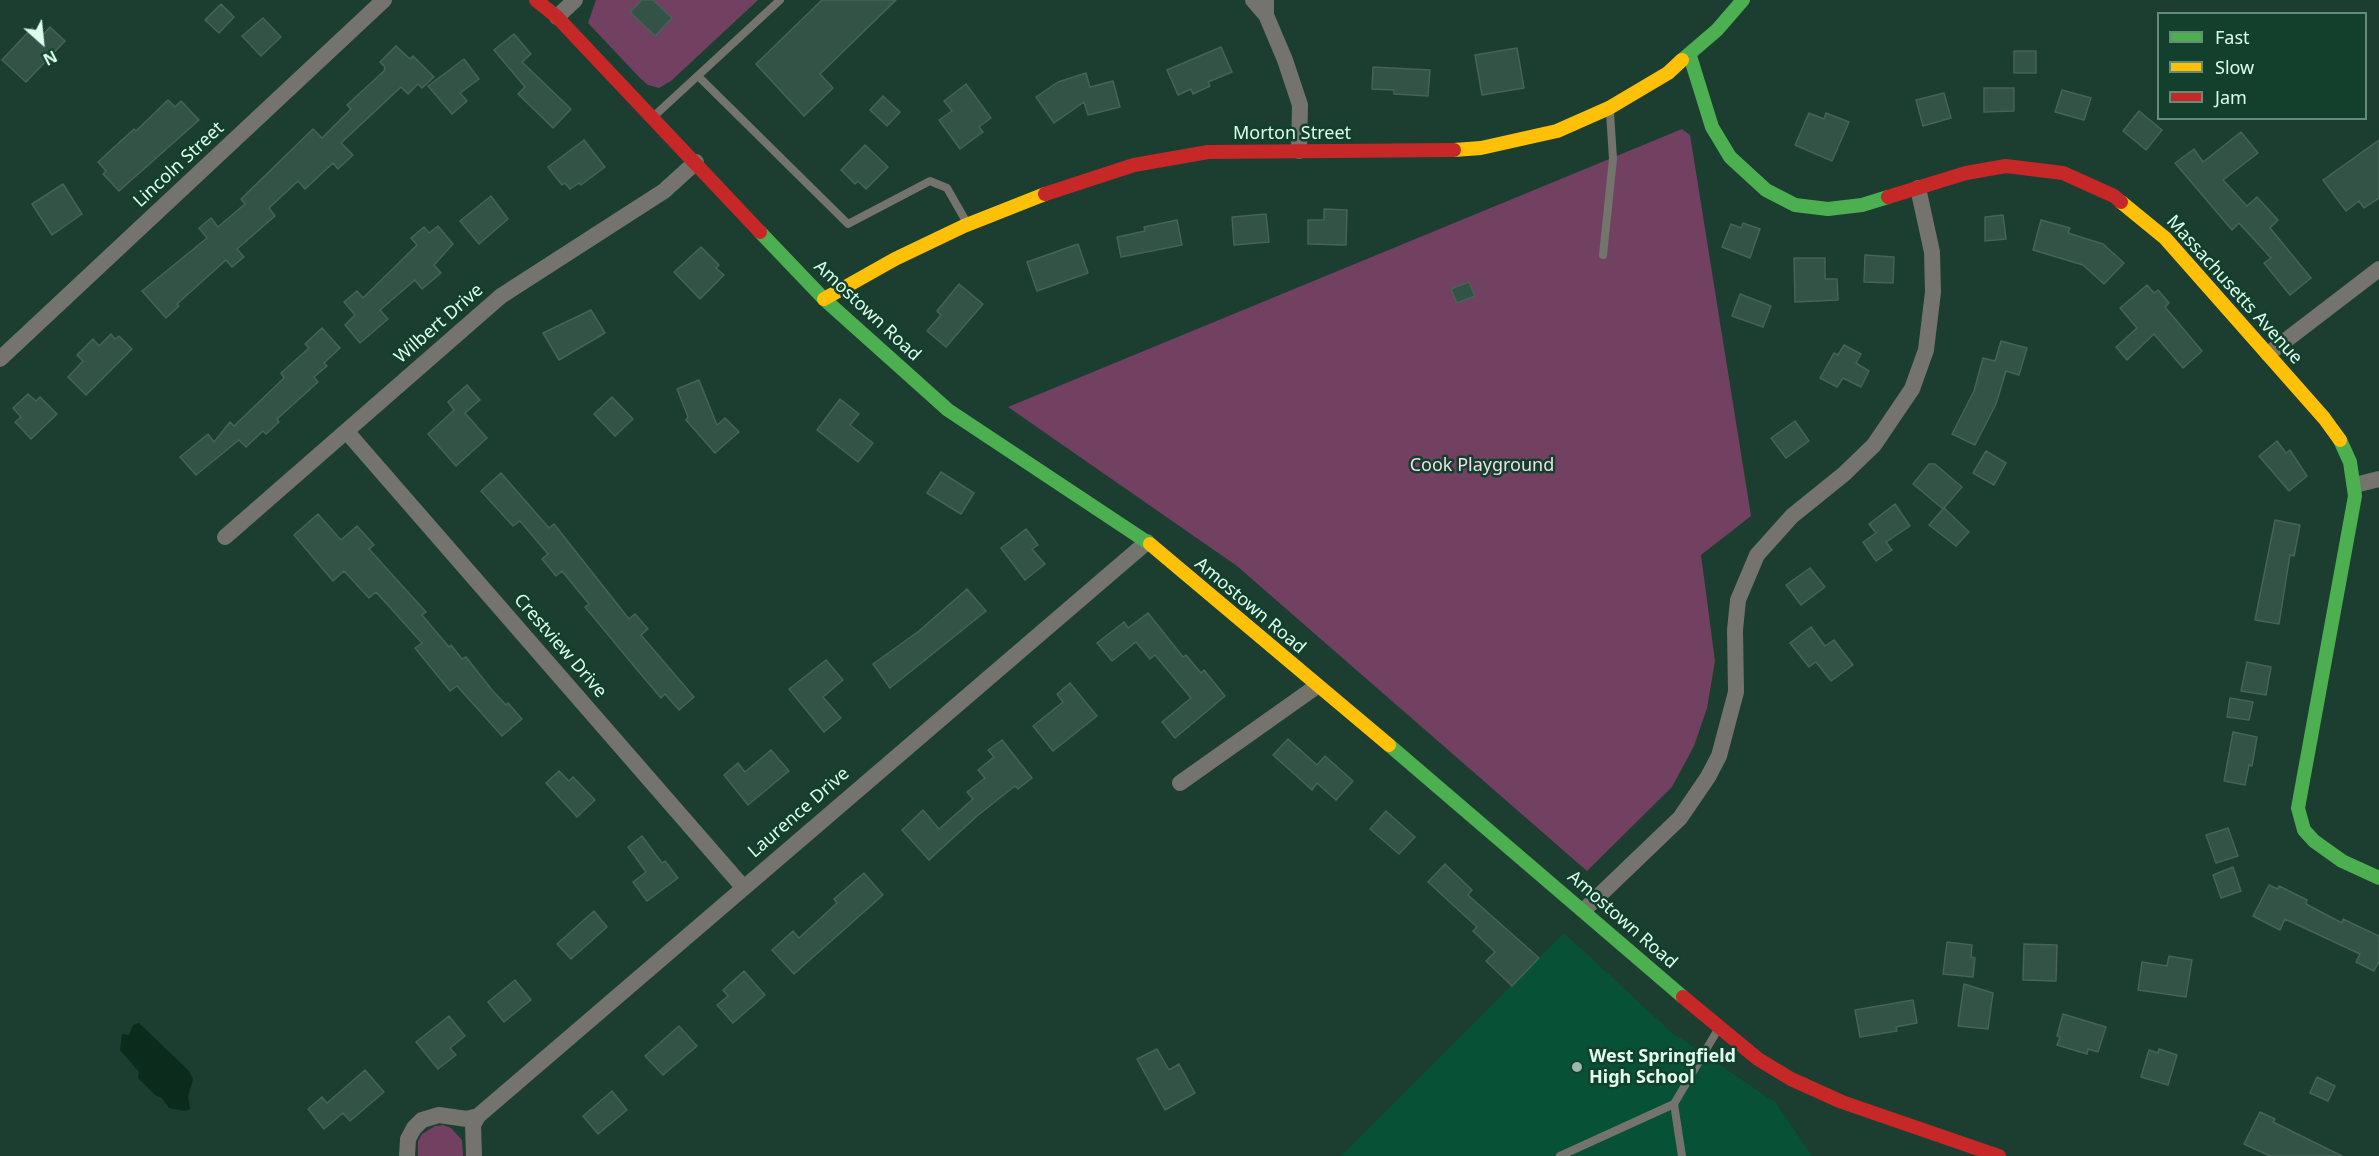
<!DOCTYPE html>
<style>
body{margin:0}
#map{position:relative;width:2379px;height:1156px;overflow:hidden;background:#1b3e30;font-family:"Noto Sans",sans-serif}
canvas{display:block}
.legend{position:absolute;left:2157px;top:12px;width:210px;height:108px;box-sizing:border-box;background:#12402c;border:2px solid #648c79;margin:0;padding:8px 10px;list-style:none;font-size:18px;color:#dffded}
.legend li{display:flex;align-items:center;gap:12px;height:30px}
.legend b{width:30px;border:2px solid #648c79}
.north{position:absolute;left:12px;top:12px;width:60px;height:60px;-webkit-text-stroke:4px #12402c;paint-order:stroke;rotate:153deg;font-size:16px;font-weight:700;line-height:24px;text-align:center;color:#dffded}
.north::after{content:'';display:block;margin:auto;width:21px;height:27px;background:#dffded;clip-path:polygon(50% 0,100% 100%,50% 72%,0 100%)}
</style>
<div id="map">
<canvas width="2379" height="1156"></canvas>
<ul class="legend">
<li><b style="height:8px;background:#4caf50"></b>Fast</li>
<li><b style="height:8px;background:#ffc107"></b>Slow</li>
<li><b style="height:8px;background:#c62828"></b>Jam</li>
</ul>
<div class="north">N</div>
</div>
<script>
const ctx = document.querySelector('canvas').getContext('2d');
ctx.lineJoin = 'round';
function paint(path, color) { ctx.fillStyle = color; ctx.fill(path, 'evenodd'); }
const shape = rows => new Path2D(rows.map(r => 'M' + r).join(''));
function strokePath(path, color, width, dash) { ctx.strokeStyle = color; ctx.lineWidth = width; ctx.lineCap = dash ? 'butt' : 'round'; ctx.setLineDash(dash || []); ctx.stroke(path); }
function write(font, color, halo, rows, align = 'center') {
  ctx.font = font + ' "Noto Sans",sans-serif'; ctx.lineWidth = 5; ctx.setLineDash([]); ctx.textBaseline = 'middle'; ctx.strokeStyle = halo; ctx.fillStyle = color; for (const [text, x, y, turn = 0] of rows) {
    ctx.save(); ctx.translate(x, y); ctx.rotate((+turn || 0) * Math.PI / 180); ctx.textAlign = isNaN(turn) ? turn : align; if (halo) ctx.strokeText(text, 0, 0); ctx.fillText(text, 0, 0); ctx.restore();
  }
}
const built = shape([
 [1564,933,1671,1032,1776,1103,1812,1156,1341,1156]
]);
const green = shape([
 [596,0,758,0,671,81,659,88,648,85,640,78,588,23],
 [1682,129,1690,135,1751,516,1701,555,1715,661,1707,708,1694,746,1672,787,1587,871,1237,566,1008,407],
 [443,1125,451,1128,462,1140,463,1156,418,1156,418,1141,422,1134,435,1126]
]);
const water = shape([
 [139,1023,189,1071,193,1079,188,1096,190,1109,185,1111,169,1108,162,1098,155,1095,138,1078,139,1072,120,1050,122,1034,129,1035,133,1025]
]);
const building = shape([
 [642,0,653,0,672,18,655,36,630,12,642,0],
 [822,0,896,0,820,74,833,88,804,116,756,64,822,0],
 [221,4,234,17,219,33,205,20,221,4],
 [263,18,281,37,261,56,242,36,263,18],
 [50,27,65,41,26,82,2,60,32,28,41,37,50,27],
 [514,34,531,54,522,62,571,109,553,128,518,94,525,87,494,50,514,34],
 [396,46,410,59,413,56,434,77,422,88,418,84,408,94,401,87,341,143,353,155,338,169,333,163,305,189,298,181,269,208,275,216,237,249,244,257,232,267,226,260,177,304,179,306,166,318,142,291,207,238,199,228,211,218,218,227,245,204,241,199,313,129,322,138,351,109,347,105,384,71,385,67,380,62,396,46],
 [1221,47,1232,72,1208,82,1210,86,1193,94,1191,89,1178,95,1167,70,1221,47],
 [1517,48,1524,88,1482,95,1475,55,1517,48],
 [2014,51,2036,51,2036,73,2014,73,2014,51],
 [464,59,479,79,460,93,467,101,452,114,428,86,464,59],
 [1373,67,1430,70,1428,96,1394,94,1394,90,1372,89,1373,67],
 [1086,73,1090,87,1113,81,1120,107,1088,115,1084,102,1054,123,1036,97,1058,82,1086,73],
 [966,84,991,118,979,127,983,132,960,149,939,120,952,111,944,101,966,84],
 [1984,88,2014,88,2014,111,1984,112,1984,88],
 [2062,90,2091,98,2084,120,2055,112,2062,90],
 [1944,93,1951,118,1923,126,1916,100,1944,93],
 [883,96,900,112,887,126,870,110,883,96],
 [168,100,175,107,181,101,199,120,119,191,103,174,106,171,98,162,134,129,136,131,168,100],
 [2139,111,2162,130,2146,150,2123,131,2139,111],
 [1809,113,1824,119,1826,113,1849,122,1832,161,1795,145,1809,113],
 [2241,132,2258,153,2223,180,2247,206,2257,197,2278,220,2270,228,2311,278,2290,295,2264,263,2271,258,2239,223,2232,230,2175,163,2194,149,2203,162,2241,132],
 [584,140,605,167,581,185,579,183,570,189,565,183,562,185,548,167,584,140],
 [2379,140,2379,198,2364,208,2359,201,2346,211,2323,180,2379,140],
 [865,145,888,167,866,189,858,181,855,184,841,170,865,145],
 [63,184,82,214,52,235,32,204,63,184],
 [491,196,508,219,479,244,460,221,491,196],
 [1324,209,1347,210,1346,245,1308,244,1308,220,1324,220,1324,209],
 [1266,214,1269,242,1234,245,1232,217,1266,214],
 [2003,215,2006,239,1985,241,1985,217,2003,215],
 [1177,220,1182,245,1121,257,1117,237,1145,231,1144,227,1177,220],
 [2041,220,2070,228,2068,233,2103,244,2124,263,2104,284,2083,265,2033,250,2041,220],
 [1743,223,1760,229,1750,258,1722,247,1731,224,1741,228,1743,223],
 [438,226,453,244,434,265,441,273,422,289,415,280,380,310,388,319,360,343,345,325,355,315,344,302,357,291,363,298,417,245,411,238,424,227,429,233,438,226],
 [1078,244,1088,273,1037,291,1027,262,1078,244],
 [701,247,719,265,716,268,724,275,700,299,674,272,701,247],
 [1865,255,1894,257,1893,283,1864,282,1865,255],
 [1794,258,1825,258,1825,279,1837,279,1838,300,1795,302,1794,258],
 [1469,282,1475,296,1457,303,1451,289,1469,282],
 [959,284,983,304,946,347,927,331,941,315,937,311,959,284],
 [2147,285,2154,293,2158,290,2169,303,2165,307,2202,351,2183,368,2154,334,2127,360,2116,347,2137,328,2120,308,2147,285],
 [1740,294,1771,306,1763,327,1732,316,1740,294],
 [591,310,605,333,559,360,543,333,591,310],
 [322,328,340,348,324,363,327,366,314,377,318,382,277,419,279,422,266,434,263,431,246,447,239,440,196,475,180,457,208,434,214,442,230,422,234,426,284,378,281,373,309,348,305,344,322,328],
 [111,334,115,339,119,336,132,349,86,395,68,377,83,361,77,355,93,339,99,346,111,334],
 [2001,341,2027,348,2019,375,2006,371,1996,404,1975,445,1952,434,1974,391,1983,358,1995,361,2001,341],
 [1844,345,1861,354,1856,363,1869,371,1861,387,1843,378,1837,387,1820,378,1834,353,1838,355,1844,345],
 [699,380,717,425,725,418,739,432,715,453,686,420,688,417,677,389,699,380],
 [467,385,480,400,465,413,487,438,456,466,428,434,454,410,448,402,467,385],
 [28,394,36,401,40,397,57,414,31,439,15,422,21,417,13,408,28,394],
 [612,397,633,419,615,436,594,414,612,397],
 [840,399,859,414,850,425,873,443,858,462,817,430,840,399],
 [1795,421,1809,441,1786,458,1771,438,1795,421],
 [2277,441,2286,453,2290,450,2307,476,2289,491,2259,456,2277,441],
 [1986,451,2006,463,1994,485,1973,473,1986,451],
 [1929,464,1935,464,1962,487,1944,508,1969,532,1956,546,1929,525,1943,509,1913,484,1929,464],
 [941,472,974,493,961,514,927,493,941,472],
 [501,473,549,528,554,524,629,619,635,614,648,629,641,635,694,697,679,710,665,694,661,698,639,672,585,607,589,604,562,571,556,576,542,559,548,554,520,521,513,526,481,491,501,473],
 [1895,504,1910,526,1886,542,1892,550,1876,561,1863,542,1876,533,1869,524,1895,504],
 [318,514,341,540,357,526,374,545,369,549,426,612,422,615,449,647,451,645,462,659,466,657,492,690,506,705,508,703,522,719,502,736,457,686,450,691,415,648,422,643,376,592,369,598,344,571,333,581,294,535,318,514],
 [2275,520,2300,525,2294,556,2290,555,2279,624,2255,620,2275,520],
 [1026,529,1038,545,1032,549,1045,564,1025,580,1001,548,1026,529],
 [1810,568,1825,587,1801,605,1786,585,1810,568],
 [967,589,986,611,890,688,873,664,919,631,967,589],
 [1148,613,1183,657,1186,655,1201,673,1204,670,1225,696,1175,738,1162,722,1191,698,1155,655,1150,659,1136,642,1112,661,1097,643,1124,622,1128,628,1148,613],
 [1811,627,1825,646,1834,640,1853,665,1831,681,1816,662,1809,667,1790,643,1811,627],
 [826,660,843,680,823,697,841,718,824,732,789,689,826,660],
 [2247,662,2271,667,2266,695,2241,691,2247,662],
 [1070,683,1097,716,1053,751,1033,726,1063,702,1057,694,1070,683],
 [2230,698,2253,702,2249,720,2227,717,2230,698],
 [2233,732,2257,737,2252,766,2249,765,2245,785,2224,781,2233,732],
 [1288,739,1317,765,1325,756,1353,781,1336,800,1317,783,1312,790,1273,755,1288,739],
 [1002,740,1032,778,1018,789,1015,786,977,816,929,860,902,830,923,810,939,829,973,799,967,792,985,778,978,770,994,757,988,750,1002,740],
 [771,750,789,771,748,805,724,775,738,763,745,772,771,750],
 [559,771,569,781,573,777,595,800,577,817,546,783,559,771],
 [1386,811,1415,837,1399,854,1370,829,1386,811],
 [2228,828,2238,856,2216,863,2206,835,2228,828],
 [642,836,662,863,665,861,678,878,647,901,633,882,646,872,628,847,642,836],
 [1445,864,1472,890,1468,895,1539,958,1512,986,1486,961,1495,952,1473,931,1477,927,1428,882,1445,864],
 [2233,867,2241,891,2221,898,2213,875,2233,867],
 [864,873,883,895,794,974,772,950,793,931,799,938,837,903,834,899,864,873],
 [2269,885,2278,889,2279,886,2307,900,2306,904,2342,923,2343,919,2379,936,2379,961,2374,971,2356,962,2360,954,2285,919,2280,930,2253,916,2269,885],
 [594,911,607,927,571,959,557,944,594,911],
 [1947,942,1972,945,1971,957,1975,958,1973,977,1943,974,1947,942],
 [2024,944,2057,945,2056,981,2023,980,2024,944],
 [2169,956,2192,960,2186,997,2138,990,2142,962,2167,966,2169,956],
 [744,971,765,995,733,1023,717,1005,728,996,723,990,744,971],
 [515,980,531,1000,504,1022,488,1002,515,980],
 [1964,984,1993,993,1988,1029,1958,1026,1964,984],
 [1913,1000,1917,1023,1896,1027,1897,1031,1860,1037,1855,1010,1913,1000],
 [2063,1014,2106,1027,2098,1052,2088,1049,2087,1054,2057,1045,2060,1037,2057,1036,2063,1014],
 [449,1016,465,1036,450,1048,456,1055,438,1069,416,1042,449,1016],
 [679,1026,697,1046,663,1075,645,1056,679,1026],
 [1157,1049,1169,1070,1179,1064,1195,1093,1165,1110,1137,1059,1157,1049],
 [2159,1049,2177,1055,2168,1085,2141,1077,2149,1050,2158,1053,2159,1049],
 [365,1070,384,1092,350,1121,343,1113,324,1129,308,1109,322,1097,327,1103,365,1070],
 [2317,1077,2335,1086,2328,1101,2310,1093,2317,1077],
 [612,1091,627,1110,598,1134,583,1116,612,1091],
 [2260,1112,2275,1119,2273,1122,2342,1156,2270,1156,2244,1144,2260,1112]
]);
const lane = shape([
 [698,76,848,224,930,181,947,188,967,223],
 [653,117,780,0],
 [1603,255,1613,159,1610,112],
 [1560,1156,1674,1104],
 [1682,1156,1674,1104,1717,1031]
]);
const street = shape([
 [1253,0,1266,15,1266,0],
 [1266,15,1285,60,1300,105,1299,151],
 [557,17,575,0],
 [2268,354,2379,269],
 [0,359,384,0],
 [347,432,743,887],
 [2355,485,2379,479],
 [225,537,501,296,664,191,696,162],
 [1180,783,1317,686],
 [1584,910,1680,818,1708,777,1719,756,1736,692,1735,630,1738,600,1757,555,1792,516,1844,474,1874,445,1912,389,1926,350,1933,292,1932,252,1918,188],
 [478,1116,1147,542],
 [407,1156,408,1139,414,1128,422,1120,439,1115,467,1119,478,1116,473,1125,474,1156]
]);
const fast = shape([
 [1690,56,1712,127,1730,157,1766,190,1795,205,1828,209,1862,205,1888,197],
 [1682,60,1717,30,1743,0],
 [760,232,824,299,948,410,1150,544],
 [2340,440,2350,462,2355,496,2298,808,2304,830,2314,841,2342,861,2379,878],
 [1389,745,1683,997]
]);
const slow = shape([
 [1454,150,1481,148,1557,131,1609,108,1668,73,1682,60],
 [2121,202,2165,238,2324,418,2340,440],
 [824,299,895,259,964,226,1045,194],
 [1150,544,1389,745]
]);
const jam = shape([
 [536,0,557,17,760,232],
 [1045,194,1134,165,1208,152,1454,150],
 [1888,197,1966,173,2006,166,2063,173,2114,196,2121,202],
 [1683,997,1758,1059,1791,1079,1842,1102,1999,1156]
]);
const markers = [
 [1577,1067,6,"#9abaab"]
];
const streetNames = [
 ["Morton Street",1292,134],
 ["Lincoln Street",179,165,-43],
 ["Massachusetts Avenue",2234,290,48],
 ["Amostown Road",867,311,43],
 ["Wilbert Drive",439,324,-41],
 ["Amostown Road",1250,606,40],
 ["Crestview Drive",560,646,49],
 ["Laurence Drive",799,813,-41],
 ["Amostown Road",1622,920,41]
];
const parkNames = [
 ["Cook Playground",1482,466]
];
const poiNames = [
 ["West Springfield",1589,1057],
 ["High School",1589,1078]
];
paint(built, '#075237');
paint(green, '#724162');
paint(water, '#0b2b1d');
paint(building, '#335346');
strokePath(building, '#476256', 1.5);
strokePath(lane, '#74736d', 8);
strokePath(street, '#74736d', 16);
strokePath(fast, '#4caf50', 14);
strokePath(slow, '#ffc107', 14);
strokePath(jam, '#c62828', 14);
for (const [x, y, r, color] of markers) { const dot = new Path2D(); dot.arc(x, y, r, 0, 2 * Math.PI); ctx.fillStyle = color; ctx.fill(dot); strokePath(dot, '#12402c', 2); }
write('18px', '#dffded', '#12402c', streetNames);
write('18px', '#f1dce8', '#12402c', parkNames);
write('bold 18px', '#dffded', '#12402c', poiNames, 'left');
</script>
